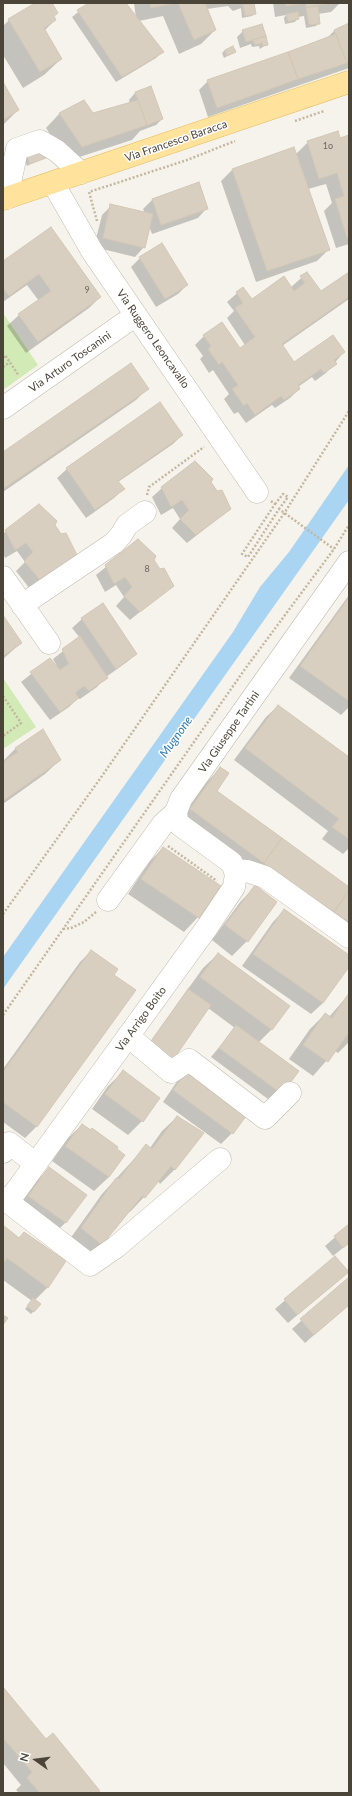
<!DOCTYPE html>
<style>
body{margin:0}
#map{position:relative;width:352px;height:1796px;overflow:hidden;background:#f6f3ec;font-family:Lato,sans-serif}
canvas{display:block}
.frame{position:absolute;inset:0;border:4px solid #4b4439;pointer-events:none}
.north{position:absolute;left:16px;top:1740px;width:40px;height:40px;-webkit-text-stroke:3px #fff;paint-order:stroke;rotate:284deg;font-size:11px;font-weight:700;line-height:16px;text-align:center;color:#4b4439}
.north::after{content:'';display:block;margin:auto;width:14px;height:18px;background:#4b4439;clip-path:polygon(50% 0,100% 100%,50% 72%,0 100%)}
</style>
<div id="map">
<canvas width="352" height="1796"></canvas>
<div class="frame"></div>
<div class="north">N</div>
</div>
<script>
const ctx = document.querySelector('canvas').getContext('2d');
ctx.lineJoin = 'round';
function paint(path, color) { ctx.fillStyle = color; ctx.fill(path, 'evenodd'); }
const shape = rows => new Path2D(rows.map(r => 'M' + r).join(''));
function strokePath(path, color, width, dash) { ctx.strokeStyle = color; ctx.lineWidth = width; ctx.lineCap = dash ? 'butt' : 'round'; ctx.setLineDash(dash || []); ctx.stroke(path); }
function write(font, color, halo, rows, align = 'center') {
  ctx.font = font + ' Lato,sans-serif'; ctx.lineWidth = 3; ctx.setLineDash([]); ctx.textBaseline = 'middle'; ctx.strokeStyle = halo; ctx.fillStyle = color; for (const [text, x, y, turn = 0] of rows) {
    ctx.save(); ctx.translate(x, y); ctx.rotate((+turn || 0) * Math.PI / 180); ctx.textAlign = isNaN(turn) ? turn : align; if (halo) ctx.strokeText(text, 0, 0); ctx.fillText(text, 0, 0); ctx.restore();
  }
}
const green = shape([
 [3,313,38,365,3,390],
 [3,678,36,727,3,749]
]);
const water = shape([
 [349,465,349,500,3,989,3,957,233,632,260,587,289,552]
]);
const shadow = shape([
 [37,3,51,3,57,13,53,17,55,20,44,31,61,59,44,75,23,88,3,55,3,26,9,20],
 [86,3,125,3,136,18,134,3,247,3,242,6,253,4,255,13,252,16,242,18,241,8,233,11,228,6,207,9,215,30,201,44,179,54,163,16,139,21,162,52,156,58,116,82,72,17,87,5],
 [273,3,340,3,331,12,318,14,319,23,316,26,306,28,304,16,298,17,295,22,285,24,284,18,286,15,275,17],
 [349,24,349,68,208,117,199,90,208,81,326,39,335,30],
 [262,25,267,44,260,49,259,46,252,47,251,44,240,48,237,37,243,31],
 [225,50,234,52,224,58,222,53],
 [3,84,18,110,3,125],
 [150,88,162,119,156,125,140,131,132,140,67,161,46,128,60,113,93,114,130,103,129,100,135,93],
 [349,136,349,244,336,248,324,211,332,203,326,184,308,189,329,249,317,261,256,282,221,181,232,170,296,154,308,142,340,139],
 [22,152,44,157,27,166],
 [152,200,207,208,198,218,152,234,149,226,144,247,135,257,94,247,102,215,111,206,145,213,143,209],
 [50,228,100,297,89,308,26,353,7,326,19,315,39,301,27,285,3,302,3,262],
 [140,258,187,285,178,294,156,307,131,267],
 [307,273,321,293,349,273,349,299,282,346,294,363,344,352,326,373,315,381,312,377,298,387,299,389,290,398,275,408,272,405,246,423,238,412,234,414,224,399,229,394,213,370,209,373,200,359,203,356,195,345,204,336,240,349,245,345,227,318,234,311,227,302,243,288,251,300,291,287],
 [147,389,136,400,3,492,3,453],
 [182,435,173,444,118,482,123,489,114,498,86,518,57,478,67,469],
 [210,482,230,509,187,543,172,528,180,519,173,508,161,515,152,497,162,488],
 [54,525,75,554,30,589,16,571,25,562,17,551,5,558,3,553,3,534,6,531],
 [138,541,172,586,130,620,116,606,124,597,116,585,105,592,96,575],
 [349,595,349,707,341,715,289,678],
 [3,617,21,643,3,659],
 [82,619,136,653,127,662,106,677,97,687,80,699,78,698,69,707,50,720,21,682,50,659,57,666,53,659,80,638,72,628],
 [278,706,349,759,349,848,343,854,322,839,328,831,234,760,266,717],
 [16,748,60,760,45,774,3,804,3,761],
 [220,768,216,791,349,888,349,947,176,824,206,783],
 [163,848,198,917,184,932,128,894,149,862],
 [255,887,276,902,247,941,232,956,212,940,241,901],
 [284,910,349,956,349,965,323,1003,311,1014,242,966,273,922],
 [91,951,113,975,134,991,36,1127,25,1138,3,1122,3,1069,80,962],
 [218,954,289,1006,271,1030,258,1043,297,1071,272,1102,211,1057,235,1028,208,1008,142,1053,203,968],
 [349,994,349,1042,338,1053,335,1051,313,1076,289,1059,310,1029,325,1014,329,1017],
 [190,1069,232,1133,221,1144,163,1102,178,1080],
 [123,1072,142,1121,128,1135,92,1109,108,1086],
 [177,1117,202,1133,174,1170,160,1184,158,1181,144,1197,130,1212,129,1211,102,1244,87,1259,67,1243,102,1194,146,1146,150,1148,162,1131],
 [82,1125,109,1177,94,1191,52,1161,67,1139],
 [49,1168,85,1195,65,1223,51,1237,15,1211,35,1183],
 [349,1225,349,1243,333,1256,325,1246],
 [3,1227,18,1239,48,1287,35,1300,34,1311,31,1314,25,1309,32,1301,3,1280],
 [335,1257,348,1272,288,1323,275,1309],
 [349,1278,349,1304,305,1343,292,1329],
 [3,1689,46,1741,96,1793,19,1793,16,1790,21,1785,3,1763]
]);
const building = shape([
 [35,3,52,3,58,13,54,16,56,20,44,28,62,59,40,72,8,19,35,3],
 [89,3,126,3,164,52,122,77,77,10,89,3],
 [150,3,175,3,151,8,150,3],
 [178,3,205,3,216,30,194,40,178,3],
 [254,3,256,14,245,16,243,5,254,3],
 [285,3,331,3,306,7,306,3,286,6,285,3],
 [318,6,320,24,309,25,306,8,318,6],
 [298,12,299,19,288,22,286,14,298,12],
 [349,23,349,62,347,63,334,30,349,23],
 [262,24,266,36,246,42,242,30,262,24],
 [336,34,347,63,298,79,288,52,336,34],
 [266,36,268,45,263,46,262,43,255,45,253,40,266,36],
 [233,46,236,52,227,56,225,50,233,46],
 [288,52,298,79,217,108,207,80,288,52],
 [3,82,19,110,3,120,3,82],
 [151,86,163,119,147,125,135,92,151,86],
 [84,100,93,113,138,100,147,125,82,147,59,113,84,100],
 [338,131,340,138,349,135,349,237,347,238,335,199,344,196,337,173,319,179,307,141,338,131],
 [40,142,46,158,30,164,24,148,40,142],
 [294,147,330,250,267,271,232,169,294,147],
 [199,182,208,209,161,225,152,199,199,182],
 [110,204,153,214,145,248,103,238,110,204],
 [51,227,101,297,38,342,18,314,51,291,39,274,9,296,3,288,3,261,51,227],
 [162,243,188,285,165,299,139,257,162,243],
 [307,272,321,291,349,272,349,297,282,344,294,362,333,335,345,352,334,360,337,364,324,373,321,369,298,385,300,389,284,400,281,396,255,415,247,403,244,406,232,389,238,385,222,362,219,365,208,349,211,346,203,335,222,322,240,348,255,337,235,308,243,303,236,292,243,287,252,299,284,276,294,291,305,283,300,276,307,272],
 [131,363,149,389,3,489,3,452,131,363],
 [160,402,183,435,118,481,125,489,95,510,66,468,160,402],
 [195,461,213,479,211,482,217,491,222,490,231,509,196,535,180,519,189,510,182,500,171,507,161,487,195,461],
 [39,504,57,521,55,525,61,534,66,533,77,555,40,580,24,561,33,552,26,543,15,550,5,530,39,504],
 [138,539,156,556,154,560,160,569,164,568,174,586,140,612,124,596,132,587,125,577,114,584,105,565,138,539],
 [349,597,349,701,300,666,349,597],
 [103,603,137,654,116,669,81,618,103,603],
 [3,615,22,643,3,656,3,615],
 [80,636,108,678,89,691,84,686,75,693,79,698,60,712,30,672,50,658,60,670,69,664,62,649,80,636],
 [278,705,349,757,349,839,332,827,339,819,245,748,278,705],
 [43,729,61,760,3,801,3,762,18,752,15,748,43,729],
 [220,767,229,773,217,791,282,838,264,863,190,809,220,767],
 [282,838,349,887,349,890,334,912,264,863,282,838],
 [163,847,221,886,199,918,141,879,163,847],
 [255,885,277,902,248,942,225,925,255,885],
 [349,890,349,922,334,912,349,890],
 [284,909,349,955,349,967,323,1003,253,954,284,909],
 [91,950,118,969,114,975,136,990,37,1127,3,1102,3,1072,91,950],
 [218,953,290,1006,272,1030,200,977,218,953],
 [188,989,211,1005,173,1060,150,1043,188,989],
 [349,993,349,1036,347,1035,328,1062,303,1045,325,1013,332,1018,349,993],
 [236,1025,299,1071,282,1094,219,1048,236,1025],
 [189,1068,249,1112,233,1134,173,1090,189,1068],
 [123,1070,160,1098,143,1122,105,1094,123,1070],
 [177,1116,204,1133,175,1170,171,1166,145,1198,142,1196,102,1245,81,1228,116,1178,119,1179,146,1144,152,1149,177,1116],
 [82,1124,91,1130,92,1128,118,1147,117,1149,125,1155,109,1177,65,1146,82,1124],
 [49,1167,87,1195,66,1223,28,1196,49,1167],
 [349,1224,349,1243,343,1248,334,1236,349,1224],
 [3,1225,19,1238,24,1232,66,1261,48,1288,7,1258,3,1264,3,1225],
 [335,1256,349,1272,297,1315,284,1299,335,1256],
 [349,1277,349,1305,314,1335,300,1319,349,1277],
 [33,1298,41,1304,34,1312,27,1306,33,1298],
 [3,1315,8,1318,3,1325,3,1315],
 [3,1687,46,1739,53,1733,100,1791,97,1793,40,1793,27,1778,32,1772,3,1738,3,1687]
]);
const path = shape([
 [295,121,324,111],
 [97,221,89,192,187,160,235,141],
 [3,357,5,355,19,376],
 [3,367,10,362],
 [147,495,149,487,204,447],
 [271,501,275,504,242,554,248,557,279,509,334,549],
 [275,504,283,494,288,497,279,509],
 [3,696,21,723,3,736],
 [168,846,217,881],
 [3,914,102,776,285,512,349,411],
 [63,929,71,928,84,922,96,912],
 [3,1015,245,669,334,549,349,525]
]);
const minor = shape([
 [53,183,92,251,257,492],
 [7,198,17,149,40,141,57,151,81,173],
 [3,408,136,315],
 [3,577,49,643],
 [22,605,114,543,121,535,127,525,145,512],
 [235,870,247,871,265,877,349,937],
 [108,900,163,824,176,812,181,799,349,562],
 [128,1036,171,1072,189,1060,265,1118,290,1093],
 [3,1152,9,1143,36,1164],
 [3,1198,8,1202,208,926,234,887,236,874,232,863,180,825,177,821,176,812],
 [8,1202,90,1265,116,1247,220,1159]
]);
const major = shape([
 [3,199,349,82]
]);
const numberNames = [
 ["1o",328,146],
 ["9",87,290],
 ["8",147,569]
];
const streetNames = [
 ["Via Francesco Baracca",176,141,-19],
 ["Via Ruggero Leoncavallo",153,339,55],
 ["Via Arturo Toscanini",70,362,-35],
 ["Via Giuseppe Tartini",229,732,-55],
 ["Via Arrigo Boito",141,1019,-54]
];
const waterNames = [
 ["Mugnone",176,737,-55]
];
paint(green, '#d2eab5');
paint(water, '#a9d4f2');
paint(shadow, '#0003');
paint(building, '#d8cfc1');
strokePath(building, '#d3c7b4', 1);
strokePath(minor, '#c2bbae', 23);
strokePath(major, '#e6c16a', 23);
strokePath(path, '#c4b79f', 2.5, [2, 2]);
strokePath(minor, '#fff', 22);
strokePath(major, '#ffe39c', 22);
write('9px', '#6e675b', null, numberNames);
write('11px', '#4b4439', '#fff', streetNames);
write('italic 12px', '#2e7ab2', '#fff', waterNames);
</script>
